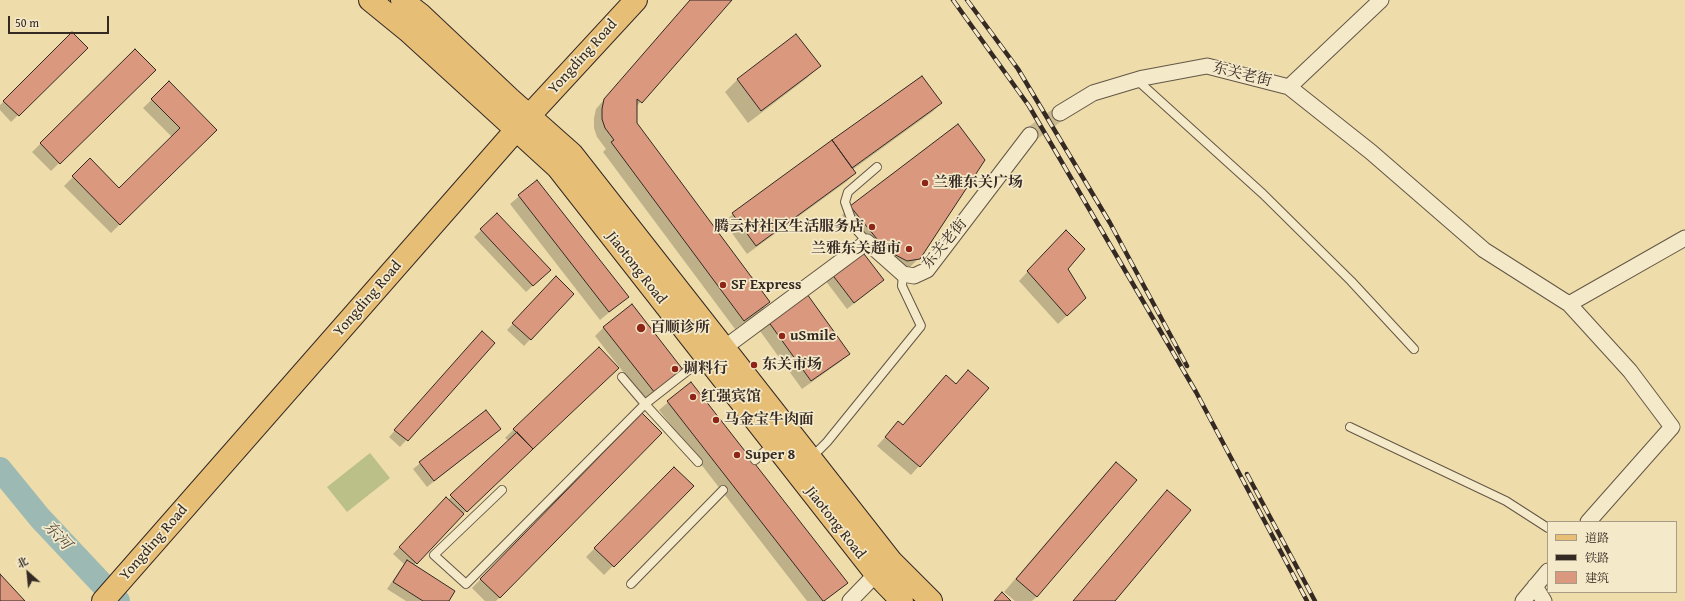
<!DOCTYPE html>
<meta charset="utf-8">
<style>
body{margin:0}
#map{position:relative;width:1685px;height:601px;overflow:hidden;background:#eeddab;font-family:"Gentium Book Plus","Noto Serif SC",serif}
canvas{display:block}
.legend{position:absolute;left:1547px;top:521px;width:130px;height:72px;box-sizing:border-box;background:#f4e9c8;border:1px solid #a89c86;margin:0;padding:5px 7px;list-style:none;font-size:12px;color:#352924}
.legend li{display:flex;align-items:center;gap:8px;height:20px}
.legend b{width:20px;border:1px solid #a89c86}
.north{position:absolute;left:8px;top:553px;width:40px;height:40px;-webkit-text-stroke:3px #f4e9c8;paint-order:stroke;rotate:333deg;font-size:11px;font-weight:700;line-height:16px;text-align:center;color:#352924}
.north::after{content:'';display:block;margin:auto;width:14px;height:18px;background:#352924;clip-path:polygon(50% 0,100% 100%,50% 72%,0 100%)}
.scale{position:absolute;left:8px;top:16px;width:101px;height:18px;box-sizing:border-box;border:2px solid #352924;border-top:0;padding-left:5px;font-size:12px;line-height:14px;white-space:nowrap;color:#352924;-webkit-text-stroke:3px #f4e9c8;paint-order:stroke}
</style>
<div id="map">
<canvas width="1685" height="601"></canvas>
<ul class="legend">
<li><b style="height:5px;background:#e7be76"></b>道路</li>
<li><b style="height:5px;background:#352924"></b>铁路</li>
<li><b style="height:11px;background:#da997e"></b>建筑</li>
</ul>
<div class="north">北</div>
<div class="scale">50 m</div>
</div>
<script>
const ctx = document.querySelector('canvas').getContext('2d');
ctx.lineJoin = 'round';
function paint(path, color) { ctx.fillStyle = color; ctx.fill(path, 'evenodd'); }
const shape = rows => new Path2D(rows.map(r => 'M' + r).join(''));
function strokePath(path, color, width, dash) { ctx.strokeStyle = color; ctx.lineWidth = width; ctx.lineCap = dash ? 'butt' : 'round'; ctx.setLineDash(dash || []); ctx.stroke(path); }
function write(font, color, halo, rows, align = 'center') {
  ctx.font = font + ' "Gentium Book Plus","Noto Serif SC",serif'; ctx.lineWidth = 3.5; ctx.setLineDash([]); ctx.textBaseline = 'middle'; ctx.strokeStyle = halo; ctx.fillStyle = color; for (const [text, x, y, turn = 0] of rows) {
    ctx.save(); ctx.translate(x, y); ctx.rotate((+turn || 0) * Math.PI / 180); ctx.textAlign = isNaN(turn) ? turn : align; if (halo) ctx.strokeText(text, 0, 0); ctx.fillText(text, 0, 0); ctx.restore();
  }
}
const green = shape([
 [370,453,390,478,347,512,327,487]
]);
const shadow = shape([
 [690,0,731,0,636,107,636,123,769,302,761,311,735,329,603,152,606,149,597,137,594,128,594,118,596,109],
 [72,34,86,48,11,122,0,110,0,105],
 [796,35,819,66,807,78,748,123,725,92,737,80],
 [135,50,155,70,51,171,32,152],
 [169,83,216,130,111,233,64,186,90,160,119,189,172,137,143,108],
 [941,103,932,112,852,170,855,173,846,182,747,254,724,222,733,214],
 [537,181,628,297,600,320,510,204],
 [851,207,919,258,910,267,898,269,877,258,842,215],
 [497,215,543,276,526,292,474,237],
 [1057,240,1076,307,1058,324,1019,281],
 [831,274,883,280,847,309,825,280],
 [549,284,573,294,524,346,507,330],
 [769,322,848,354,840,362,802,389,760,331],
 [604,327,682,371,646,401,595,336],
 [476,339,494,343,400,447,389,437],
 [599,348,524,457,459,518,414,565,447,601,406,601,387,589,404,564,393,554,446,498,448,500,509,441,505,438,514,429],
 [691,383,846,583,838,591,838,589,823,601,807,601,659,410],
 [937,385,955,385,919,466,911,475,877,446,898,423,902,426],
 [485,411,493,435,427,487,413,469],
 [642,415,661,433,496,601,485,601,472,588],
 [1116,463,1037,596,1032,601,1015,601,1004,592,1104,475],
 [674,468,692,486,604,575,586,557]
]);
const river = shape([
 [0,469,40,518,118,601]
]);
const building = shape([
 [690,0,732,0,642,103,637,99,637,123,770,302,744,321,611,142,614,140,605,128,602,119,602,109,604,99,690,0],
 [72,32,88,48,19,116,3,101,72,32],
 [796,34,821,66,761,111,737,79,796,34],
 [135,49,156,70,60,164,40,143,135,49],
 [922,76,942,103,852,168,832,140,922,76],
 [169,81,217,130,120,225,72,176,90,158,119,188,180,128,151,99,169,81],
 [958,124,985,160,920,259,907,261,886,250,850,206,958,124],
 [832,140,856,173,756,246,732,213,832,140],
 [537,180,629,297,609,312,518,195,537,180],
 [497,213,551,270,533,286,480,229,497,213],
 [1066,230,1085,249,1068,269,1086,298,1067,316,1027,271,1066,230],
 [861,250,884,280,854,303,831,273,861,250],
 [556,276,574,294,531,340,512,323,556,276],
 [807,294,850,354,811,381,768,321,807,294],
 [632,304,684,371,655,393,603,327,632,304],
 [482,331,495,343,408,441,394,430,482,331],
 [599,347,619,368,533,449,513,429,599,347],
 [968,370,989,388,920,467,885,437,898,421,903,425,946,375,956,384,968,370],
 [691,382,848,583,824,601,823,601,667,401,691,382],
 [486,410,501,429,434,481,419,462,486,410],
 [642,413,662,433,500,598,480,579,642,413],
 [517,432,533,449,467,512,450,495,517,432],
 [1116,462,1137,480,1037,597,1016,579,1116,462],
 [674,467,694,486,614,567,594,548,674,467],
 [1167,490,1191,510,1115,601,1073,601,1167,490],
 [446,497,464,514,417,564,399,547,446,497],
 [407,560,455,591,449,601,423,601,393,582,407,560],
 [0,574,25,601,0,601,0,574],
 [1002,592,1011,601,994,601,1002,592]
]);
const streetTunnel = shape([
 [1030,135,1060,113]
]);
const lane = shape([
 [1137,80,1263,194,1351,281,1414,349],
 [867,242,854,227,845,202,848,192,877,167],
 [622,377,645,404,698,462],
 [1350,427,1506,501,1548,528],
 [812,457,827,442,921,326,902,286,903,274],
 [755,460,773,444],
 [502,490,434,555,466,584,645,404,705,357],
 [631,584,723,490]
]);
const street = shape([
 [1289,87,1381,0],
 [1060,113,1093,93,1143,78,1207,66,1289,87,1371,152,1484,250,1569,304,1630,371,1672,427,1588,522],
 [1569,304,1685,238],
 [724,348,867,242,903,274,914,276,927,270,1030,135],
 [1535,586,1544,601],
 [850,601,876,574],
 [1523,601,1548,571]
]);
const primary = shape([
 [370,0,408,31,558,168,876,574,902,601],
 [402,0,421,15,510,99,572,154,891,561,931,601],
 [103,601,516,130,636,0]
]);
const rail = shape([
 [953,0,1029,106,1196,392,1307,601],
 [967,0,1018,69,1110,223,1187,366],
 [1247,474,1315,601]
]);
const markers = [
 [925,183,4,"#8f2418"],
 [872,227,4,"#8f2418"],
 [909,249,4,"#8f2418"],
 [723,285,4,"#8f2418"],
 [641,328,5,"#8f2418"],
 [782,336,4,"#8f2418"],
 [754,365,4,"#8f2418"],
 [675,369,4,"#8f2418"],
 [693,397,4,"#8f2418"],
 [716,420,4,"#8f2418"],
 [737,455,4,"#8f2418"]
];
const streetNames = [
 ["Yongding Road",583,57,-48],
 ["东关老街",1242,75,14],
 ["东关老街",945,244,-50],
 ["Jiaotong Road",636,268,52],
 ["Yongding Road",368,299,-49],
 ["Jiaotong Road",835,523,52],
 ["Yongding Road",154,543,-49]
];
const poiNames = [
 ["兰雅东关广场",933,183],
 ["腾云村社区生活服务店",864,227,"right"],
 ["兰雅东关超市",901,249,"right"],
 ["SF Express",731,285],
 ["百顺诊所",650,328],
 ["uSmile",790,336],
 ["东关市场",762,365],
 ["调料行",683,369],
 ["红强宾馆",701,397],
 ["马金宝牛肉面",724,420],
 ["Super 8",745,455]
];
const waterNames = [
 ["东河",57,536,47]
];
paint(green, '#bac088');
paint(shadow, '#0003');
strokePath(river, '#9cbab3', 24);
paint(building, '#da997e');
strokePath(building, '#352924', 1);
strokePath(streetTunnel, '#c9b990', 15, [15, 8]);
strokePath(lane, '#635646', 10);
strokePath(street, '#635646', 17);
strokePath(primary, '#352924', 24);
strokePath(lane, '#f4e9c8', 8);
strokePath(street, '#f4e9c8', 15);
strokePath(primary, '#e7be76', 22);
strokePath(rail, '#352924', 4.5);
strokePath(rail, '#f4e9c8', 3, [9]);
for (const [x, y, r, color] of markers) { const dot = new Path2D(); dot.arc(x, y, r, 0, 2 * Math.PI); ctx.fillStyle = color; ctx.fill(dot); strokePath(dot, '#f4e9c8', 1.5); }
write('15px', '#352924', '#f4e9c8', streetNames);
write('bold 15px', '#352924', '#f4e9c8', poiNames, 'left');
write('italic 16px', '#4f4d48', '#f4e9c8', waterNames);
</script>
